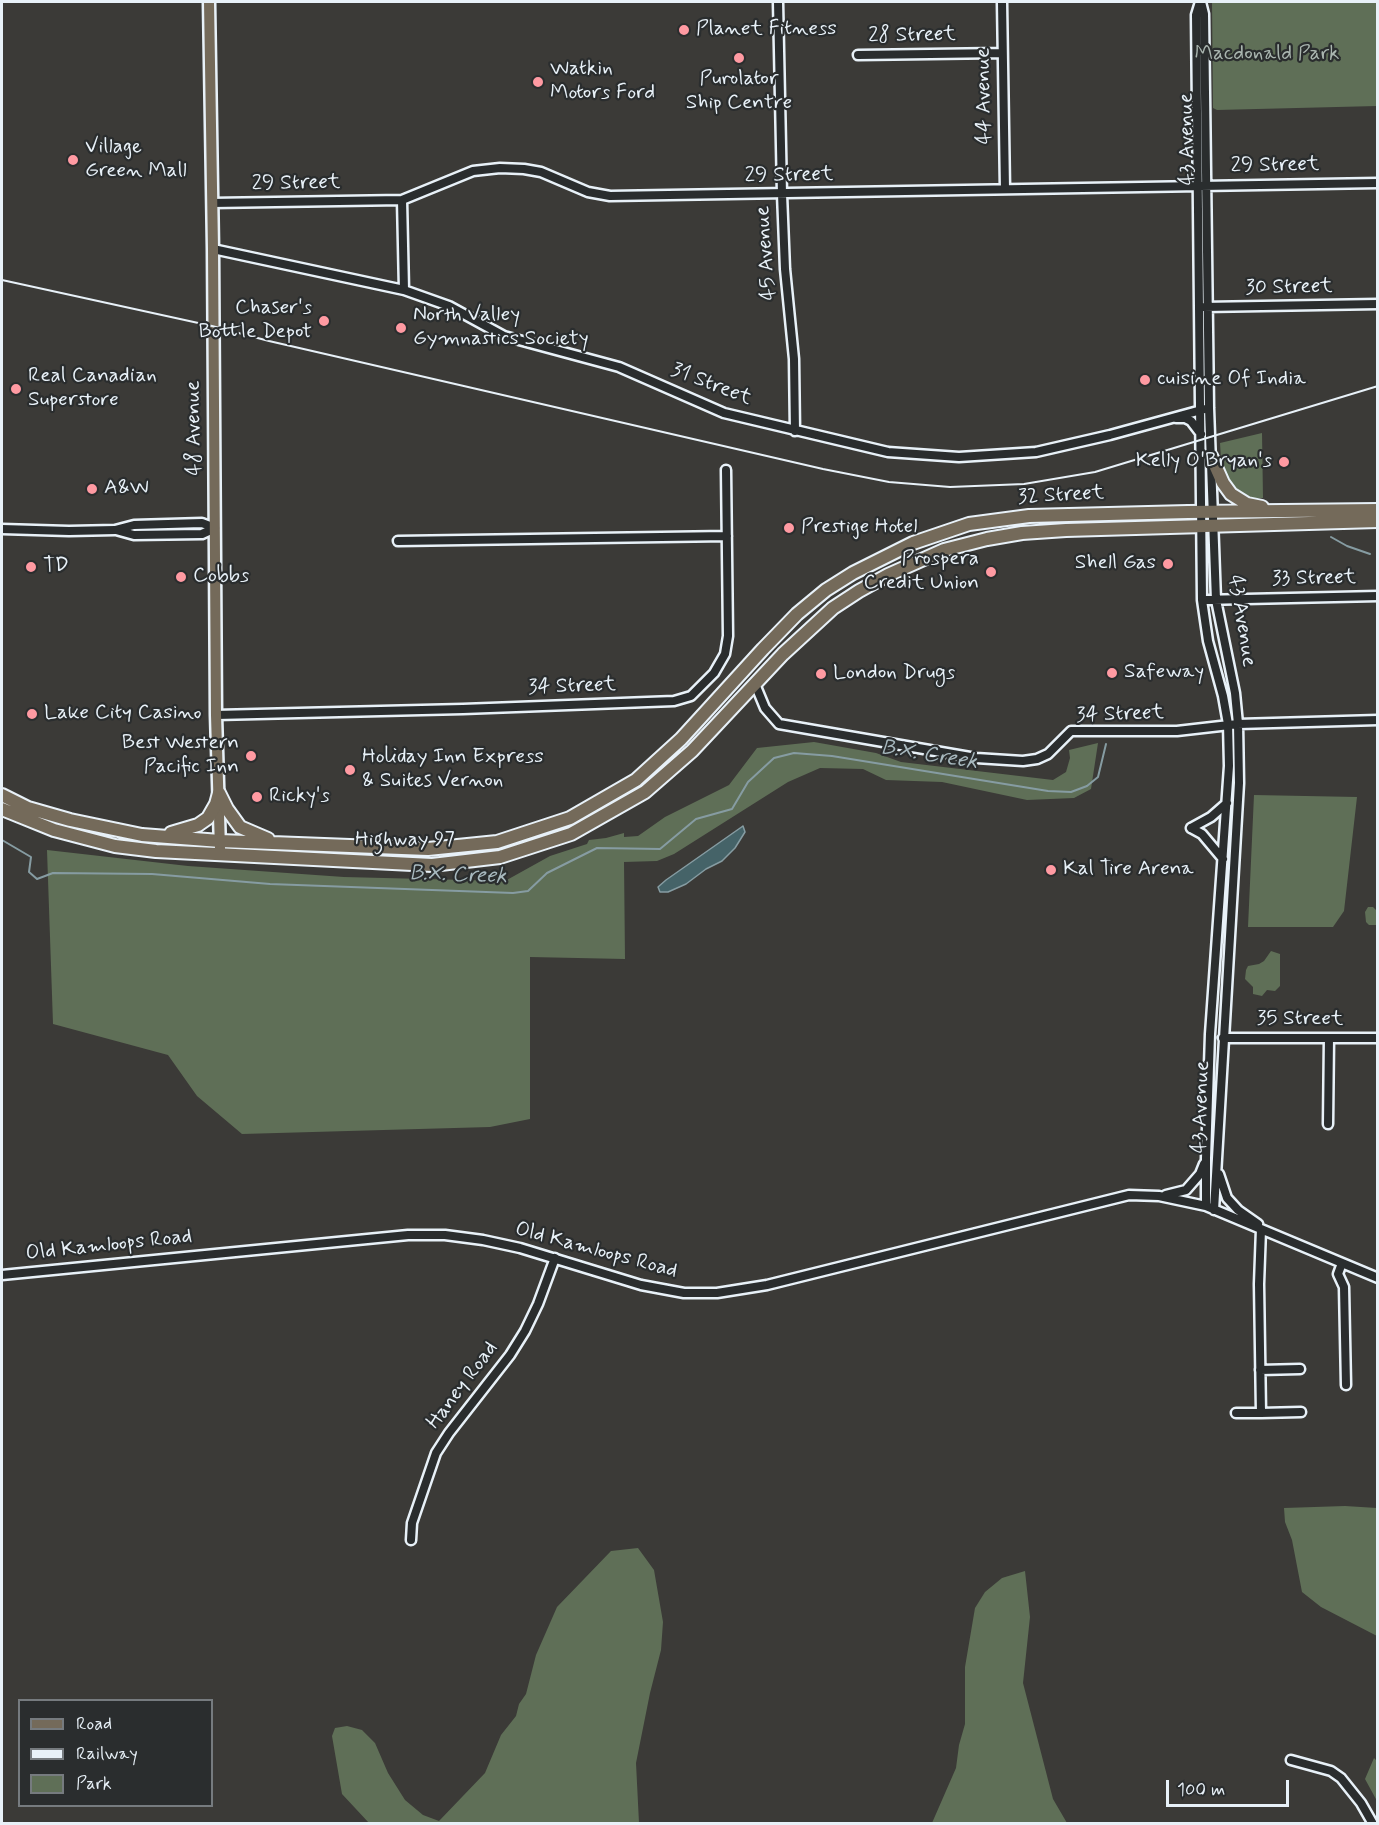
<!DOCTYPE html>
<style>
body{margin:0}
#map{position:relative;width:1379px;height:1825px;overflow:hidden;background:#3b3a37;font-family:Mynerve,sans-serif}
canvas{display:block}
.frame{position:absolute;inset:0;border:3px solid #e8f1f8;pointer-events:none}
.legend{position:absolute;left:18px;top:1699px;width:195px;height:108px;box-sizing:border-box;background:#2a2d2e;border:2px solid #767b7f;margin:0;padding:8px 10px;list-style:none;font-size:18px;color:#e8f1f8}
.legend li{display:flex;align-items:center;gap:12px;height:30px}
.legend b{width:30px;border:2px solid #767b7f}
.scale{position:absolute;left:1166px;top:1780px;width:123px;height:27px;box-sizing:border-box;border:3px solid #e8f1f8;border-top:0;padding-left:8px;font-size:18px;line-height:21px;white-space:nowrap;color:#e8f1f8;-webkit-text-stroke:4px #2a2d2e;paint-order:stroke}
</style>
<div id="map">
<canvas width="1379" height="1825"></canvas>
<div class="frame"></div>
<ul class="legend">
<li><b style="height:8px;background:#746a5a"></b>Road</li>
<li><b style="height:8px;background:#e8f1f8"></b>Railway</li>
<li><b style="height:16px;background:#5f6f57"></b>Park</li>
</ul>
<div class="scale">100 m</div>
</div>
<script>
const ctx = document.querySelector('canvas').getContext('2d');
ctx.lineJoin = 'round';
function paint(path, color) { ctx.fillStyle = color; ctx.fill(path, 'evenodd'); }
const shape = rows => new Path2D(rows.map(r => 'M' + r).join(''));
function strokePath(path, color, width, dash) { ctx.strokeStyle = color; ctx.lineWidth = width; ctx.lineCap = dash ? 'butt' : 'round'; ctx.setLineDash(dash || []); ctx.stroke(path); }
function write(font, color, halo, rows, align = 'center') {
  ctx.font = font + ' Mynerve,sans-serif'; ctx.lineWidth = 4.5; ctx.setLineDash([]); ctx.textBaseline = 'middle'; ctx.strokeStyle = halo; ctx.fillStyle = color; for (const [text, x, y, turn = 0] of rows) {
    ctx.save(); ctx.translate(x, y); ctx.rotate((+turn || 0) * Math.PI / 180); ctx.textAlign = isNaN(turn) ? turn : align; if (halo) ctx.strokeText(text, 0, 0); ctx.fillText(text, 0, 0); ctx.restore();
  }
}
const green = shape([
 [1212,2,1377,2,1377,106,1217,110,1213,108],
 [1262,433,1263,498,1251,498,1235,488,1227,477,1221,460,1220,443],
 [814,742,876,753,901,762,1053,780,1066,772,1070,758,1069,750,1098,743,1091,789,1074,798,1027,800,942,782,886,780,863,769,820,768,788,782,674,854,657,861,624,862,625,959,530,957,530,1119,490,1127,242,1134,197,1096,168,1055,53,1024,47,850,188,866,344,877,505,881,550,856,587,844,589,840,606,838,624,833,624,837,638,836,665,817,729,785,757,748],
 [1254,795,1357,797,1344,911,1333,927,1248,927],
 [1368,907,1373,907,1377,911,1377,925,1369,925,1366,922,1365,912],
 [1271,951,1280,954,1280,986,1275,991,1267,990,1262,996,1253,994,1253,987,1245,979,1246,970,1248,966,1259,964,1264,961],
 [1345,1506,1377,1508,1377,1636,1321,1607,1302,1592,1292,1540,1285,1522,1284,1508],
 [638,1548,654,1570,663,1622,661,1650,650,1693,636,1763,639,1823,369,1823,342,1794,332,1736,335,1728,347,1726,362,1730,375,1743,388,1773,405,1800,423,1815,439,1821,485,1773,501,1735,516,1716,519,1704,526,1694,536,1655,557,1607,611,1551],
 [1025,1571,1030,1617,1023,1683,1053,1799,1067,1823,932,1823,956,1768,959,1745,965,1724,965,1667,975,1608,985,1592,1002,1578],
 [1374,1758,1377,1761,1377,1801,1365,1779]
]);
const water = shape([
 [743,826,745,832,735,848,722,861,706,869,686,884,668,892,660,892,658,887,666,880,743,826]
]);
const stream = shape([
 [1331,537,1347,546,1370,554],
 [2,840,31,857,29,872,37,879,53,873,152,874,270,884,513,893,528,891,547,873,597,848,660,849,696,819,732,809,748,782,774,758,794,753,832,756,1048,791,1071,792,1087,786,1098,777,1106,744]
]);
const minor = shape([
 [778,2,782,194,785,269,794,359,795,431],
 [1002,2,1005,189],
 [1200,2,1196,15,1202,600,1208,641,1223,696,1228,724,1229,766,1210,1034,1206,1158,1206,1206],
 [1201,2,1204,14,1209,408,1216,600,1235,693,1238,724,1239,783,1214,1210],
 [858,55,1002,53],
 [402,200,404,290],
 [212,203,402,200,473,171,500,168,524,169,541,172,588,192,610,196,1378,183],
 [213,249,404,290,449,306,504,336,619,367,724,413,888,452,959,457,1036,452,1110,435,1205,409],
 [1204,307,1378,304],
 [1176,418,1185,418,1191,421,1201,434],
 [2,529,69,531,115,530,134,525,202,523,215,528],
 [116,530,134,535,202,534,215,528],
 [398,541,727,536],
 [1202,600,1378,596],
 [755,684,765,708,779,724,976,758,1023,761,1037,759,1048,754,1071,731,1177,731,1238,724,1378,720],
 [216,715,463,709,674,701,691,696,714,673,725,654,728,636,726,470],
 [1191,828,1202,834,1223,859],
 [1191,828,1211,817,1227,803],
 [1223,1038,1378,1038],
 [1328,1124,1329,1038],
 [1219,1174,1227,1198,1238,1210,1258,1224],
 [1166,1195,1186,1190,1200,1174,1204,1164],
 [1342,1263,1338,1274,1344,1287,1346,1385],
 [2,1275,408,1235,445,1235,483,1240,520,1248,641,1285,684,1293,717,1293,767,1285,1129,1195,1159,1196,1206,1206,1378,1278],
 [1260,1370,1300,1369],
 [1236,1413,1261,1413,1259,1284,1261,1229],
 [1261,1413,1301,1412],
 [411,1540,412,1523,436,1453,449,1433,510,1355,525,1331,538,1304,555,1258],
 [1291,1760,1331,1771,1341,1778,1361,1803,1373,1824]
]);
const major = shape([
 [209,2,213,249,216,715,220,849]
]);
const highway = shape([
 [1211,456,1223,483,1231,494,1247,504,1262,507],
 [219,793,227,809,240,827,268,839],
 [2,795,28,808,70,820,142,835,220,841,428,849,497,842,570,818,636,780,681,739,763,649,797,614,826,590,853,573,913,543,969,524,1029,516,1188,512,1378,510],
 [2,809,54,830,115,846,156,851,432,865,500,857,571,834,645,792,692,751,783,654,833,608,859,591,888,575,944,550,987,539,1022,533,1066,530,1378,521],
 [171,833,198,825,208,818,216,804,219,793]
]);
const rail = shape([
 [2,280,212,326,269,341,823,469,889,482,950,487,1024,484,1095,472,1378,386]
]);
const markers = [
 [684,30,6,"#ff9aa2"],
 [739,58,6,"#ff9aa2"],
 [538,82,6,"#ff9aa2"],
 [73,160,6,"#ff9aa2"],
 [324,321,6,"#ff9aa2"],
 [401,328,6,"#ff9aa2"],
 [1145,380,6,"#ff9aa2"],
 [16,389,6,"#ff9aa2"],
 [1284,462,6,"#ff9aa2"],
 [92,489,6,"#ff9aa2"],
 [789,528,6,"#ff9aa2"],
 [1168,564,6,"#ff9aa2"],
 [31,567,6,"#ff9aa2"],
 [991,572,6,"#ff9aa2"],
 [181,577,6,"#ff9aa2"],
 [1112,673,6,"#ff9aa2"],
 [821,674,6,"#ff9aa2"],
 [32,714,6,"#ff9aa2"],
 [251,756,6,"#ff9aa2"],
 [350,770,6,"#ff9aa2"],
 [257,797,6,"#ff9aa2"],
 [1051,870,6,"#ff9aa2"]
];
const poiNames = [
 ["Planet Fitness",696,30],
 ["Watkin",550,70],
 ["Motors Ford",550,94],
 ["Purolator",739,80,"center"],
 ["Ship Centre",739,104,"center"],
 ["Village",85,148],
 ["Green Mall",85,172],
 ["Chaser's",312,309,"right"],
 ["Bottle Depot",312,333,"right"],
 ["North Valley",413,316],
 ["Gymnastics Society",413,340],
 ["Real Canadian",28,377],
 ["Superstore",28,401],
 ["cuisine Of India",1157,380],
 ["Kelly O'Bryan's",1272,462,"right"],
 ["A&W",104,489],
 ["Prestige Hotel",801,528],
 ["Prospera",979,560,"right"],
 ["Credit Union",979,584,"right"],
 ["Shell Gas",1156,564,"right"],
 ["TD",43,567],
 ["Cobbs",193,577],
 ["Safeway",1124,673],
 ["London Drugs",833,674],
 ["Lake City Casino",44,714],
 ["Best Western",239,744,"right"],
 ["Pacific Inn",239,768,"right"],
 ["Holiday Inn Express",362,758],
 ["& Suites Vernon",362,782],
 ["Ricky's",269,797],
 ["Kal Tire Arena",1063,870]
];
const streetNames = [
 ["28 Street",912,36,-1],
 ["44 Avenue",985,96,-91],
 ["43 Avenue",1188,139,-91],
 ["29 Street",1275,166,-1],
 ["29 Street",789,176,-1],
 ["29 Street",296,184,-1],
 ["45 Avenue",767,253,-94],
 ["30 Street",1289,288,-1],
 ["31 Street",711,385,21],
 ["48 Avenue",195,428,-91],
 ["32 Street",1061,496,-3],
 ["33 Street",1314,579,-1],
 ["43 Avenue",1241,621,81],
 ["34 Street",572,687,-2],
 ["34 Street",1120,715,-2],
 ["Highway 97",405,841],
 ["35 Street",1300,1020],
 ["43 Avenue",1202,1107,-88],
 ["Old Kamloops Road",109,1246,-6],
 ["Old Kamloops Road",596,1251,15],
 ["Haney Road",463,1386,-53]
];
const parkNames = [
 ["Macdonald Park",1267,55]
];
const waterNames = [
 ["B.X. Creek",929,756,9],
 ["B.X. Creek",458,876,2]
];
paint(green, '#5f6f57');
paint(water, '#456368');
strokePath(water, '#869ca2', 1.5);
strokePath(stream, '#869ca2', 2);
strokePath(minor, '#e8f1f8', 13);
strokePath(major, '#e8f1f8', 15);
strokePath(highway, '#e8f1f8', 16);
strokePath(minor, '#2a2d2e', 8);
strokePath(major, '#746a5a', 10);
strokePath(highway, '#746a5a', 12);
strokePath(rail, '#e8f1f8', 2);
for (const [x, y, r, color] of markers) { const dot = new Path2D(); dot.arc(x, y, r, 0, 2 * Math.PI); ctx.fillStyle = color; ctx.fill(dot); strokePath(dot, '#2a2d2e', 2); }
write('21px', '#e8f1f8', '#2a2d2e', poiNames, 'left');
write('21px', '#e8f1f8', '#2a2d2e', streetNames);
write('21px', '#aab6b0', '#2a2d2e', parkNames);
write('italic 22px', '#a7b8be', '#2a2d2e', waterNames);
</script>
